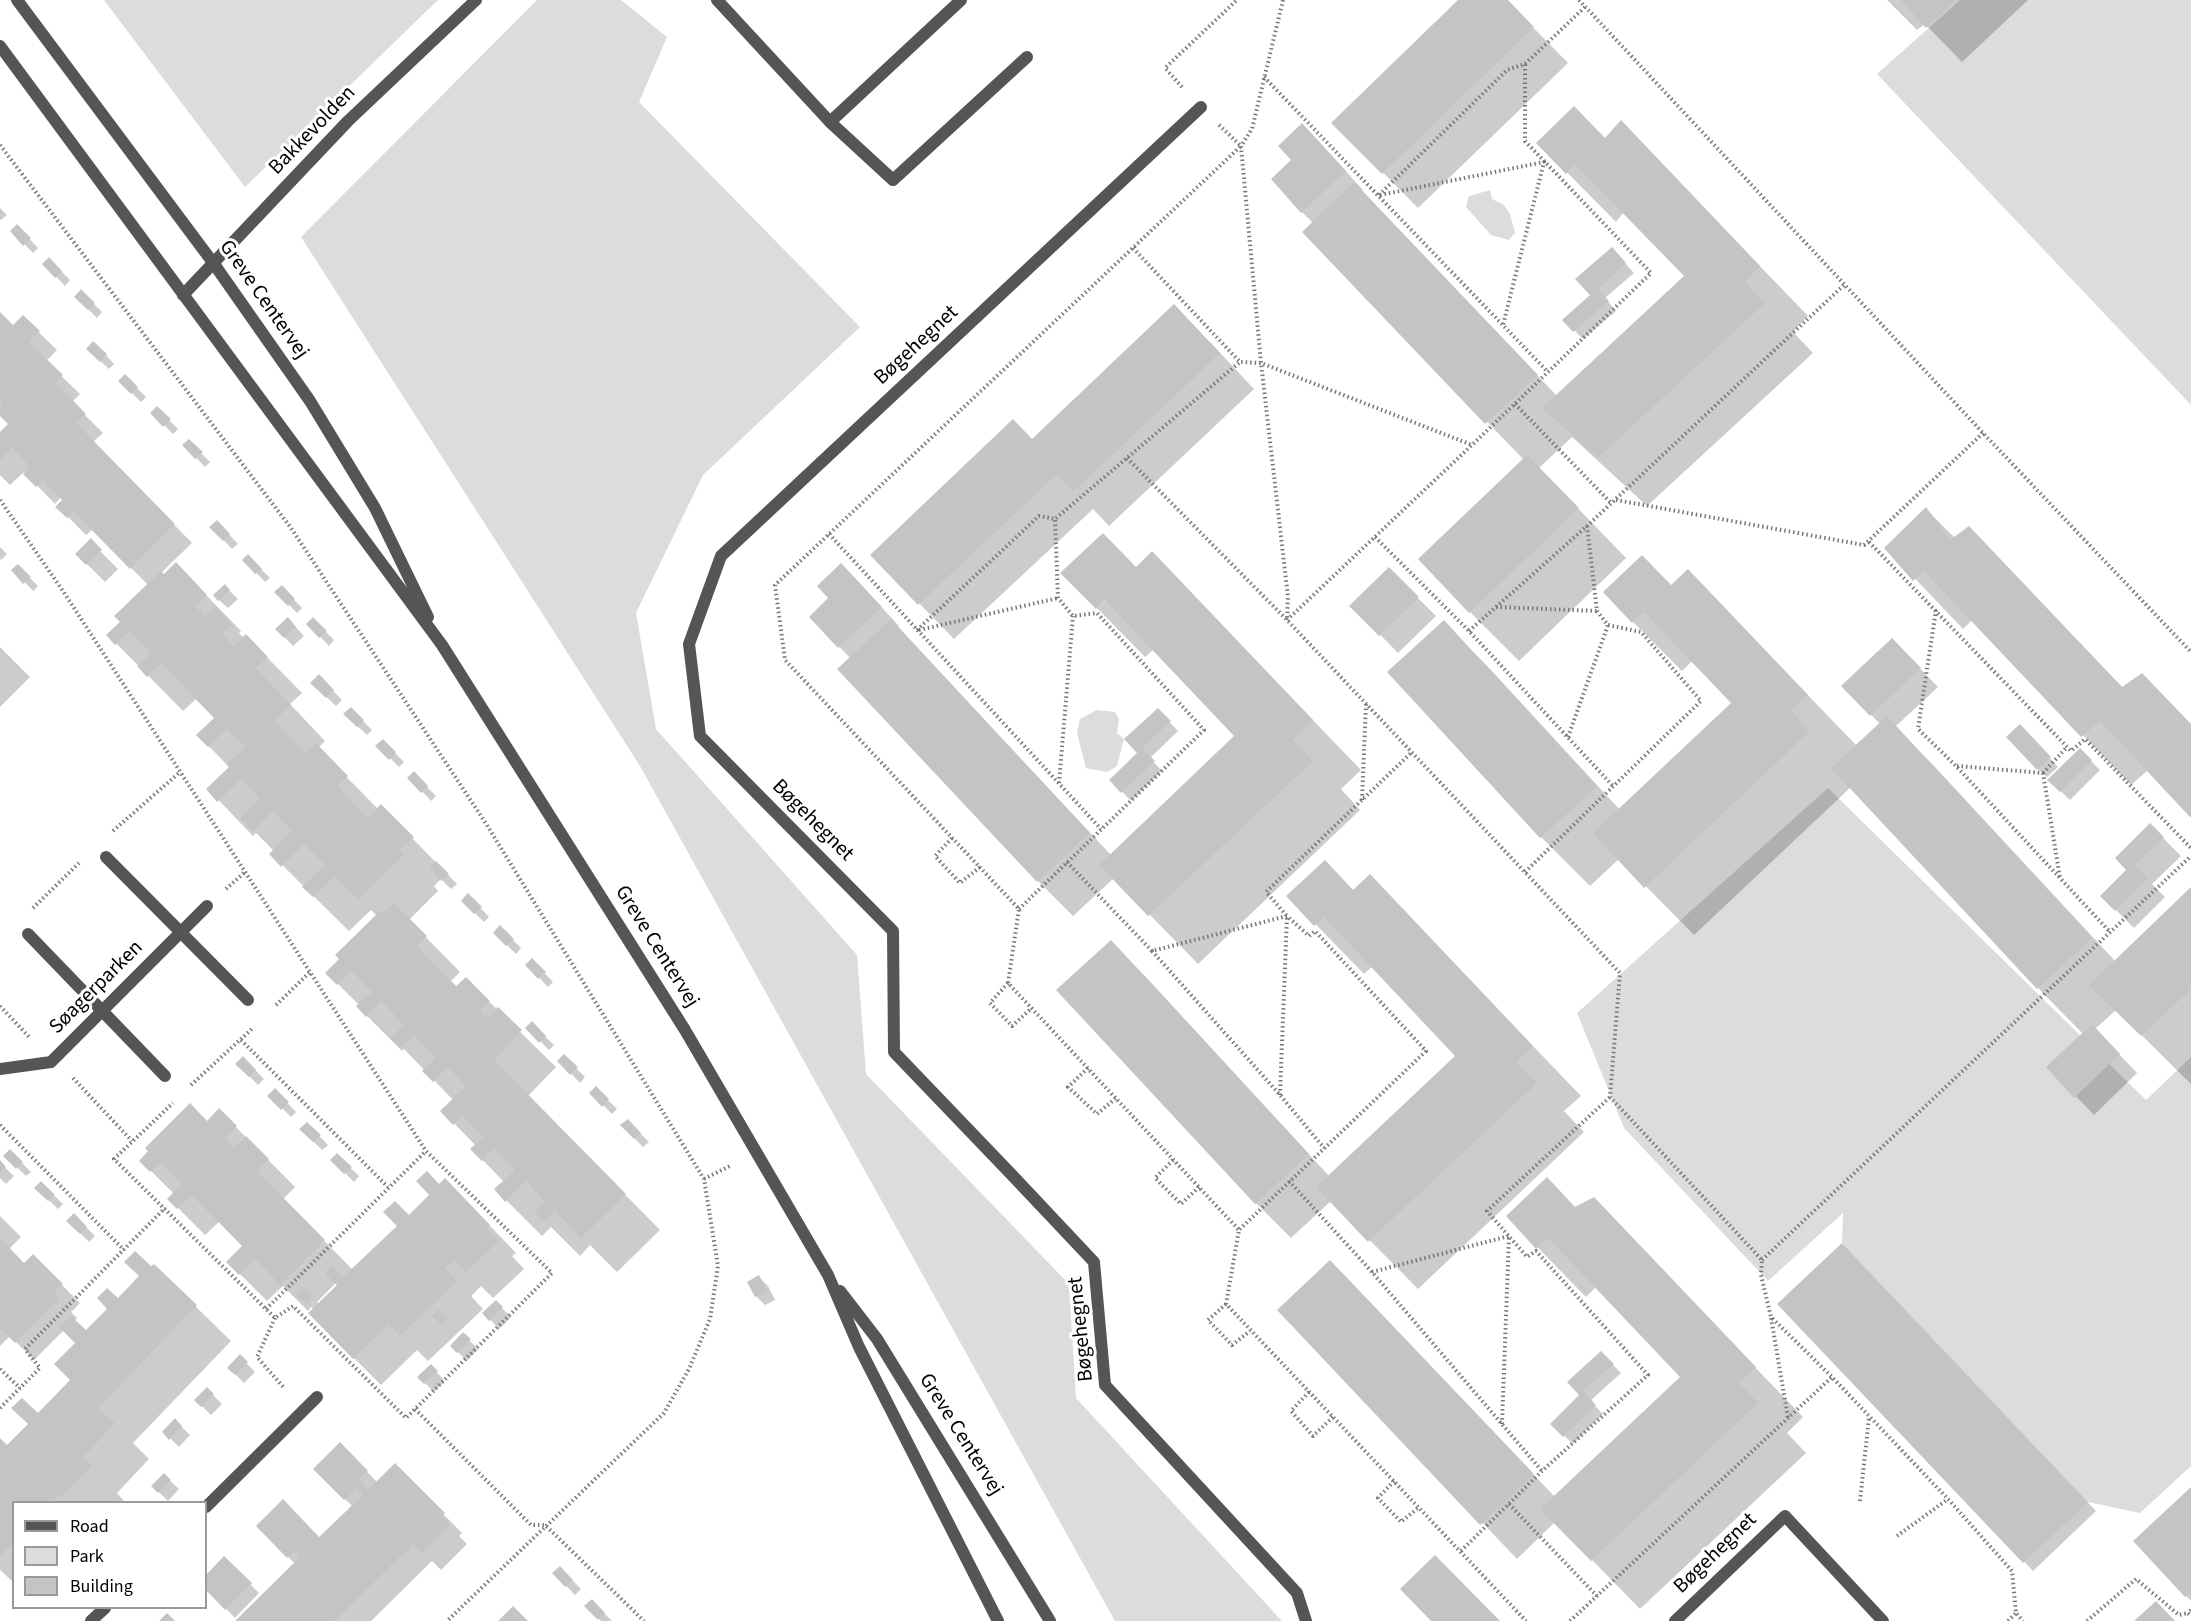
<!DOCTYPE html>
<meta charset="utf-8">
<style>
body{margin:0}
#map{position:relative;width:2191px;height:1621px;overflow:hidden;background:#fff;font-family:"Source Sans 3",sans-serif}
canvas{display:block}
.legend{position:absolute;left:12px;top:1501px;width:195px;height:108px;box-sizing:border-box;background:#fff;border:2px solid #999;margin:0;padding:8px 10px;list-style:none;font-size:18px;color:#000}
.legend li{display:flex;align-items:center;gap:12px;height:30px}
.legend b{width:30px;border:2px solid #999}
</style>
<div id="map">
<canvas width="2191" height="1621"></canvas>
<ul class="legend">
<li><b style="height:8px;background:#555"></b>Road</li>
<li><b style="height:16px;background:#dcdcdc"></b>Park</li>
<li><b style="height:16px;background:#c4c4c4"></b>Building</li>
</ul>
</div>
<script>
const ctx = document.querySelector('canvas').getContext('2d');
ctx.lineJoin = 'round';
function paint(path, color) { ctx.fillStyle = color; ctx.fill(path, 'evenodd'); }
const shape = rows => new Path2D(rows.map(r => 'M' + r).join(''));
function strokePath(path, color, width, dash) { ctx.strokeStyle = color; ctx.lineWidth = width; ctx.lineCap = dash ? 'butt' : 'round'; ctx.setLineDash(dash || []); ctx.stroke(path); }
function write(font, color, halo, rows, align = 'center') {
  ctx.font = font + ' "Source Sans 3",sans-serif'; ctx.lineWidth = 6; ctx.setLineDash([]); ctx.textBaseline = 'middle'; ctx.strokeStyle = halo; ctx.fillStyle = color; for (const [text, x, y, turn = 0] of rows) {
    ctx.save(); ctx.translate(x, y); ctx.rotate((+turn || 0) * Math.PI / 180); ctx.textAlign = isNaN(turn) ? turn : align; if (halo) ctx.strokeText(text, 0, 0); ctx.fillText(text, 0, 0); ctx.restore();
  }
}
const green = shape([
 [104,0,438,0,245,187],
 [537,0,621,0,667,37,639,102,860,327,703,475,636,613,656,729,857,955,866,1074,1069,1284,1076,1398,1282,1621,1115,1621,640,766,301,237],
 [1960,0,2191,0,2191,405,1877,74],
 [1490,190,1492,199,1504,205,1510,214,1515,233,1509,240,1491,235,1466,207,1469,196],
 [1097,710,1115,712,1119,719,1117,733,1124,739,1117,766,1107,772,1086,768,1077,733,1080,719],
 [1828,788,2146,1100,2191,1057,2191,1466,2140,1513,2088,1502,1842,1243,1843,1213,1768,1281,1624,1128,1577,1013]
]);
const shadow = shape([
 [1460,0,1506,0,1568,63,1418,208,1334,123],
 [1887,0,2028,0,1962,62,1925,24,1917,30],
 [1621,122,1808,316,1793,332,1813,353,1647,506,1572,437,1539,468,1626,558,1519,661,1470,612,1524,460,1304,232,1313,223,1302,212,1320,143,1363,190,1362,192,1557,396,1686,276,1624,212,1616,222,1538,143,1606,139],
 [0,208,7,215,1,220,0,219],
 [17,226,38,248,33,253,12,231],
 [1620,258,1634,273,1605,298,1616,311,1583,339,1564,320,1592,295],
 [49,259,70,280,65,286,44,264],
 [81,291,102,312,97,318,76,297],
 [0,314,13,327,23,317,57,350,46,361,80,394,72,402,103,433,93,442,192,543,161,573,164,576,176,564,241,631,239,633,244,638,246,636,302,693,290,704,325,741,318,748,378,809,381,806,457,884,451,889,441,879,434,886,438,891,409,920,460,972,450,982,457,988,466,979,556,1067,528,1096,660,1230,617,1272,590,1245,580,1256,551,1227,542,1236,507,1201,496,1189,504,1182,472,1149,476,1146,442,1111,453,1100,404,1049,402,1051,367,1016,359,1005,327,973,377,916,371,910,349,931,271,854,274,851,256,833,253,836,208,789,230,768,198,735,216,718,197,698,183,711,108,635,122,622,148,585,93,529,86,535,58,507,64,500,61,497,55,504,24,472,10,485,0,475,0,434,10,424,0,414],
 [1209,341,1254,389,1109,526,1093,509,954,639,872,555],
 [106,355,114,364,109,369,96,357],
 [125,376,146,397,141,402,120,381],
 [157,408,178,429,173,434,152,413],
 [189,441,210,462,205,467,184,445],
 [1926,509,1955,538,1969,528,2123,688,2191,725,2191,816,2148,770,2131,785,1972,620,1963,629,1886,548],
 [217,522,238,544,232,549,211,527],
 [90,541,118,569,105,582,77,554],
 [0,547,7,554,1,560,0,559],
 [1152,553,1361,770,1341,789,1360,810,1198,964,1114,878,1073,916,1038,881,851,659,811,617,859,583,899,626,897,627,1111,855,1236,736,1154,649,1145,657,1097,608],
 [248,556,270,578,265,582,244,560],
 [18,566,38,586,33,591,13,570],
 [1389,569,1436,616,1398,653,1352,606],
 [1688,571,1857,746,1880,724,1843,686,1910,658,1938,687,1895,727,1935,767,2115,961,2191,889,2191,1084,2116,1010,2095,1029,2137,1073,2094,1115,2048,1067,2083,1034,2038,988,1851,787,1694,935,1619,859,1590,886,1541,837,1389,672,1444,622,1492,671,1620,810,1733,703,1692,661,1682,671,1633,622],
 [225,586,238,599,228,608,219,600],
 [282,587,302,608,297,613,276,592],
 [288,619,304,636,293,646,277,629],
 [313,619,334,640,329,646,308,624],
 [0,647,30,677,0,707],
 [319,676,342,700,336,706,312,683],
 [351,709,372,730,367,735,354,723],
 [1158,710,1178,731,1150,758,1162,771,1131,801,1111,780,1139,753],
 [2028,734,2058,767,2047,777,2038,769],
 [383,741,404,762,399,767,378,746],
 [2080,750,2100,770,2070,800,2049,780],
 [414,774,436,796,431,801,410,778],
 [2150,825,2181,856,2152,884,2165,897,2134,928,2102,896,2129,870],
 [1325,862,1354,891,1370,876,1581,1096,1564,1111,1584,1132,1418,1289,1331,1201,1291,1238,1256,1203,1111,942,1146,977,1329,1176,1457,1056,1373,966,1364,974,1288,896],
 [468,895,489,917,484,922,463,901],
 [500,927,521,948,516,954,495,933],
 [532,960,553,982,548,987,527,965],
 [532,1024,554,1045,549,1050,527,1028],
 [564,1056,585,1077,580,1083,559,1061],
 [243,1058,264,1079,258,1085,237,1064],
 [596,1088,617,1109,612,1114,591,1093],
 [275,1090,296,1112,291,1117,270,1096],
 [219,1110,295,1187,283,1199,353,1270,439,1186,472,1207,516,1253,512,1256,524,1269,493,1298,481,1286,471,1296,483,1309,428,1361,417,1350,381,1385,354,1358,314,1309,311,1307,308,1311,283,1286,267,1301,228,1262,244,1246,220,1221,205,1235,169,1199,174,1194,141,1161,207,1122],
 [336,1283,339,1285,319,1304,317,1302],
 [628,1121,649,1142,643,1147,622,1125],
 [307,1124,328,1145,322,1150,301,1129],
 [10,1151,31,1172,26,1176,5,1156],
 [337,1155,359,1176,354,1182,332,1160],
 [0,1163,14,1176,6,1184,0,1178],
 [41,1183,63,1204,58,1209,36,1188],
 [1593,1199,1803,1417,1787,1433,1806,1453,1640,1609,1555,1522,1517,1559,1279,1310,1365,1297,1555,1497,1682,1377,1596,1287,1586,1297,1508,1217,1576,1208],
 [74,1215,95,1236,89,1242,68,1221],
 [0,1216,21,1237,9,1249,25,1265,33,1256,80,1303,71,1312,77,1318,74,1321,86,1333,154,1266,231,1341,133,1443,149,1459,117,1493,125,1502,14,1502,14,1583,0,1570,0,1440,7,1447,72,1380,77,1343,64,1330,34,1360,10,1336,0,1346],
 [1842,1245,2096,1511,2033,1571,1779,1304],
 [759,1277,768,1286,775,1300,765,1305,756,1296],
 [496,1302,511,1317,499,1329,484,1313],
 [463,1334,478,1349,467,1361,452,1346],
 [1601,1353,1621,1373,1590,1401,1603,1414,1573,1444,1552,1424,1581,1396],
 [240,1356,255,1372,244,1383,229,1368],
 [431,1366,445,1381,434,1392,419,1377],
 [207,1389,222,1404,211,1415,196,1400],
 [175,1420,190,1435,179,1447,164,1432],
 [340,1444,377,1482,395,1465,462,1533,459,1536,467,1544,441,1570,432,1561,371,1621,237,1621,295,1564,258,1526,320,1539,353,1507,315,1469],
 [164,1475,179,1489,168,1501,153,1486],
 [2191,1489,2191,1601,2135,1541],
 [224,1558,259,1593,235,1618,206,1588,206,1577],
 [560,1568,581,1589,575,1595,554,1573],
 [592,1601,612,1621,601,1621,587,1606]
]);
const building = shape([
 [1458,0,1508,0,1534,27,1382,174,1331,123],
 [1901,0,1956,0,1926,28],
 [1574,106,1605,138,1621,120,1760,266,1745,282,1765,303,1598,458,1542,408,1684,276,1575,164,1566,174,1536,143],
 [1302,123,1346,171,1301,213,1271,179,1291,160,1278,146],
 [1354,182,1538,375,1485,424,1302,232],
 [17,224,31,238,23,246,10,231],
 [1612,247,1626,263,1598,289,1609,301,1573,332,1562,320,1590,295,1575,279],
 [49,257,62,271,55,278,42,264],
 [81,289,95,303,88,310,74,297],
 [1174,304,1220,353,1073,492,1057,474,918,605,870,555,1013,419,1032,439],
 [0,312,13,325,23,315,40,331,29,342,63,375,56,383,86,414,76,423,175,524,130,569,74,512,67,518,55,507,62,500,43,480,36,487,23,474,30,467,12,448,0,460,0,432,8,424,0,416,0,407,3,405,0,402],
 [93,341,107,354,100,362,86,349],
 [125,374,138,387,131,394,118,381],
 [157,406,171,419,163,427,150,413],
 [189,439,203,452,195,459,182,445],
 [1527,455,1579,508,1469,613,1418,559],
 [1926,507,1950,540,1969,526,2122,687,2142,673,2191,724,2191,818,2100,721,2081,737,1924,571,1913,581,1884,548],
 [217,520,230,534,223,541,209,527],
 [1103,533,1136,567,1152,551,1313,720,1293,740,1313,761,1148,916,1099,865,1234,736,1105,600,1096,609,1060,573],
 [91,538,102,550,86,565,75,554],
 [248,554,262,569,255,574,242,560],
 [1642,555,1671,585,1688,569,1808,695,1791,711,1810,731,1644,888,1593,833,1731,703,1644,612,1632,623,1603,592],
 [176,562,207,595,195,606,205,617,215,607,232,624,222,634,234,646,246,634,268,657,256,668,291,705,274,721,306,753,316,743,348,776,338,786,368,818,381,804,414,837,400,850,404,855,358,899,335,876,313,897,302,887,325,865,304,844,281,867,269,854,292,831,273,811,253,831,240,818,260,798,241,779,217,802,206,789,229,767,227,764,245,747,227,729,208,747,196,735,214,718,161,663,147,677,137,666,151,653,130,631,115,645,106,635,120,622,114,616,161,571,164,574],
 [841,563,882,607,838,648,809,617,828,598,817,586],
 [18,564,31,577,23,584,11,570],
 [1389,567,1419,597,1379,636,1349,606],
 [225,584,230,590,218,601,213,595],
 [282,585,295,599,288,606,274,592],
 [288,617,296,627,284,638,275,629],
 [313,617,327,631,319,638,306,624],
 [891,619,1090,833,1037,882,837,669],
 [1444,620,1597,787,1540,838,1387,672],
 [1892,638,1921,668,1870,716,1841,686],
 [319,674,334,690,326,698,310,683],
 [351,707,364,720,357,727,343,714],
 [1158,708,1171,721,1142,748,1155,761,1121,793,1109,780,1137,753,1124,739],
 [1887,716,2092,938,2037,989,1831,768],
 [2020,724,2051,757,2037,770,2006,737],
 [383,739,396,752,389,760,375,746],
 [2080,748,2092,760,2060,792,2047,780],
 [414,771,428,786,421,793,407,778],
 [2150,823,2164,837,2135,865,2148,878,2115,911,2100,896,2126,870,2115,858],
 [1325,860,1353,890,1370,874,1533,1046,1517,1062,1537,1083,1368,1242,1316,1187,1455,1056,1324,917,1314,926,1286,896],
 [436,861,449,874,441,881,429,867],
 [2191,887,2191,989,2141,1036,2089,985],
 [468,893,482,907,474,914,461,901],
 [394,903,427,936,417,946,456,986,466,977,490,1001,480,1010,487,1018,498,1007,522,1030,494,1060,626,1194,581,1238,555,1211,544,1222,534,1213,545,1202,526,1181,505,1202,494,1189,515,1170,494,1149,482,1161,470,1149,483,1137,462,1115,453,1125,440,1111,466,1086,448,1067,433,1082,422,1071,436,1058,414,1035,400,1048,390,1038,404,1025,381,1001,366,1017,356,1006,372,992,351,970,337,985,325,973,339,959,335,955,381,910,383,913],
 [500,925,514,939,506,946,493,933],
 [1111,940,1309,1154,1255,1204,1056,990],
 [532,958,546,972,538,979,525,965],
 [532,1021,546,1036,539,1043,525,1028],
 [2092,1024,2120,1054,2074,1098,2046,1067],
 [564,1054,578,1067,570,1075,557,1061],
 [243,1056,256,1070,249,1077,235,1064],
 [596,1086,609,1099,602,1107,589,1093],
 [275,1088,289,1102,281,1110,267,1096],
 [190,1103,207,1121,219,1108,237,1126,225,1139,234,1148,246,1136,269,1159,257,1171,325,1240,280,1285,255,1259,239,1275,226,1262,242,1246,192,1195,177,1209,167,1199,182,1184,161,1162,150,1172,139,1161,148,1151,145,1148],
 [628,1119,641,1133,634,1139,620,1125],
 [307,1122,321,1135,313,1142,299,1129],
 [10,1149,23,1162,16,1169,3,1156],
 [337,1153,352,1167,344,1174,330,1160],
 [0,1160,6,1167,0,1173],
 [427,1171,439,1184,445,1178,490,1225,486,1228,499,1241,466,1272,454,1260,445,1268,457,1281,400,1336,389,1324,353,1359,308,1313,337,1285,325,1274,333,1266,343,1277,397,1226,383,1212,395,1201,409,1215,429,1195,416,1181],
 [1547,1177,1575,1207,1594,1197,1756,1367,1739,1383,1758,1403,1591,1561,1540,1509,1680,1377,1548,1238,1536,1249,1506,1216],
 [41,1181,55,1195,48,1201,34,1188],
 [74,1213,87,1227,80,1234,66,1221],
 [0,1238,24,1263,33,1254,63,1284,54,1293,60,1299,15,1343,0,1328],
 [1842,1243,2088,1502,2023,1563,1777,1304],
 [135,1251,151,1266,154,1264,197,1305,98,1408,115,1423,83,1457,92,1466,61,1497,59,1495,52,1502,14,1502,14,1542,0,1556,0,1438,7,1445,28,1424,11,1408,22,1398,38,1413,70,1380,54,1364,75,1343,59,1327,71,1316,86,1330,107,1309,97,1298,107,1288,118,1298,139,1276,124,1262],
 [1330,1260,1534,1474,1480,1525,1277,1310],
 [759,1275,767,1291,755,1297,747,1282],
 [303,1287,314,1296,307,1304,296,1295],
 [496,1300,503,1307,489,1321,482,1313],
 [438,1309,448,1319,442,1325,432,1316],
 [463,1332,471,1339,457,1353,450,1346],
 [1601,1351,1614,1364,1583,1391,1596,1405,1563,1437,1550,1424,1579,1395,1567,1382],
 [240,1354,248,1362,235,1375,227,1368],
 [431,1364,438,1371,424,1384,417,1377],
 [207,1387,214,1394,201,1407,194,1400],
 [175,1418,182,1426,169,1440,162,1432],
 [340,1442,368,1471,359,1479,368,1490,395,1463,445,1513,442,1516,450,1525,422,1553,413,1544,335,1621,235,1621,300,1557,295,1551,287,1558,256,1526,283,1499,319,1537,363,1495,357,1488,344,1500,313,1469],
 [164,1473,171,1480,158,1493,151,1486],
 [2191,1487,2191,1592,2185,1597,2133,1541],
 [1435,1555,1500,1621,1431,1621,1400,1589],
 [224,1556,252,1583,225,1610,206,1590,206,1575],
 [560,1566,573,1580,565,1587,552,1573],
 [592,1599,605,1613,598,1620,584,1606],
 [2156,1601,2175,1621,2134,1621],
 [513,1606,528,1621,498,1621],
 [167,1613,175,1621,159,1621]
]);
const path = shape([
 [1283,0,1252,129,1241,146,1261,363,1288,597,1287,620],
 [1579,0,1983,433,2191,652],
 [1264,77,1548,372],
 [1182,87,1165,68,1237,0],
 [1219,125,1241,146,775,585,785,660,1019,909,1008,983,1239,1230,1226,1304,1526,1621],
 [0,145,291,528,485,822,704,1179,718,1266,710,1319,689,1369,664,1413,447,1621],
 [1379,195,1507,70,1525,64,1585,7],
 [1380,195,1544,162,1503,325],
 [1133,248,1240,362,1261,363,1472,445],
 [1515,404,1611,503],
 [1127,458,1287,620,1620,973,1610,1097,1762,1260,1761,1275,1771,1317,1832,1377,1948,1499,2012,1571,2016,1613,2023,1621],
 [0,500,63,591,426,1151,552,1273,406,1418,293,1306,275,1318,114,1159,173,1103],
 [1616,500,1864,545,1983,433],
 [829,534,1101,829],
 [1375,537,1469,631,1613,786],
 [1869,542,2071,751,2085,739,2191,848],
 [1496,607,1597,611],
 [1936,610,1918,729,1956,766,2110,932],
 [1287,620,1472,445,1651,273,1525,141,1525,64],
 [917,630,1039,516,1055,519,1240,362],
 [919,630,1058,598],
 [1469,631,1587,526,1844,285],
 [1568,737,1608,625],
 [1957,766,2043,773],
 [2043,773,2060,878],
 [2043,773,2067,747],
 [1059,783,1073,616],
 [1362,800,1366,703],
 [113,831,180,772],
 [952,838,935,856,960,883,980,867],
 [1067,862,1152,951,1287,916,1309,936,1315,931,1426,1051,1239,1230],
 [1525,872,1701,701,1641,632,1608,625,1597,611,1587,526],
 [226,889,245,872],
 [33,908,79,863],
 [1019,909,1204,730,1097,613,1073,616,1058,598,1055,519],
 [1152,951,1280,1095,1324,1148],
 [1008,983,990,1003,1012,1026,1032,1008],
 [276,1005,310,972],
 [0,1006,30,1038],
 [241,1040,388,1187],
 [1088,1068,1068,1087,1097,1114,1116,1098],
 [73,1078,132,1141],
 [191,1085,254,1027],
 [1280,1095,1287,916,1266,892,1412,752],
 [0,1125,124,1250],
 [1173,1160,1155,1178,1181,1204,1199,1187],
 [704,1179,732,1165],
 [1289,1181,1372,1272,1542,1471],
 [1762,1260,2191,856],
 [1372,1272,1509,1236],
 [1226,1304,1208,1320,1232,1345,1250,1331],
 [266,1309,426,1151],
 [275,1318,257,1357,285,1389],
 [1771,1318,1788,1418],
 [0,1369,20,1388],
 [1309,1392,1291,1411,1313,1436,1333,1417],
 [0,1408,40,1368,25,1349,165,1208],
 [415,1409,531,1525,545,1525,644,1621],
 [1502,1424,1509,1237],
 [1394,1481,1378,1498,1401,1522,1419,1507],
 [1860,1501,1869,1417],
 [1509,1504,1597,1596],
 [1897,1536,1948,1499],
 [1461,1551,1542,1471,1648,1375,1536,1251,1527,1257,1487,1211,1610,1097],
 [2191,1610,2188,1613,2191,1616],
 [1570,1621,1832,1377],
 [2008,1621,2016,1613],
 [2087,1621,2136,1579,2179,1615,2188,1613]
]);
const service = shape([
 [830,122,893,180,1027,57],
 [106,857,248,1000],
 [28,934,165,1076],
 [1675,1621,1785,1516,1883,1621]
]);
const minor = shape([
 [717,0,830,122,961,0],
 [1201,107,721,556,689,644,700,736,893,931,894,1052,1011,1174,1094,1262,1105,1385,1297,1593,1306,1621],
 [183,295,348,121,476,0],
 [0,1069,51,1062,207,906],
 [206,1507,317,1397],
 [91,1621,105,1608]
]);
const tertiary = shape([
 [17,0,214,264,310,401,375,508,428,617],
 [0,46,442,645,685,1030,828,1275,859,1347,998,1621],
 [840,1291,877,1339,1050,1621]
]);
const streetNames = [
 ["Bakkevolden",313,131,-46],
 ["Greve Centervej",263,300,55],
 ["Bøgehegnet",917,346,-43],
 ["Bøgehegnet",812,821,45],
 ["Greve Centervej",656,947,58],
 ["Søagerparken",97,988,-45],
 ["Bøgehegnet",1082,1329,-96],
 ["Greve Centervej",960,1435,58],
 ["Bøgehegnet",1716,1554,-44]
];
paint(green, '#dcdcdc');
paint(shadow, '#0003');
paint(building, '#c4c4c4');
strokePath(path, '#777', 4, [1.5, 3]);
strokePath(service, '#555', 12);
strokePath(minor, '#555', 12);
strokePath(tertiary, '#555', 12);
write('21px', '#000', '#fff', streetNames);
</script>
